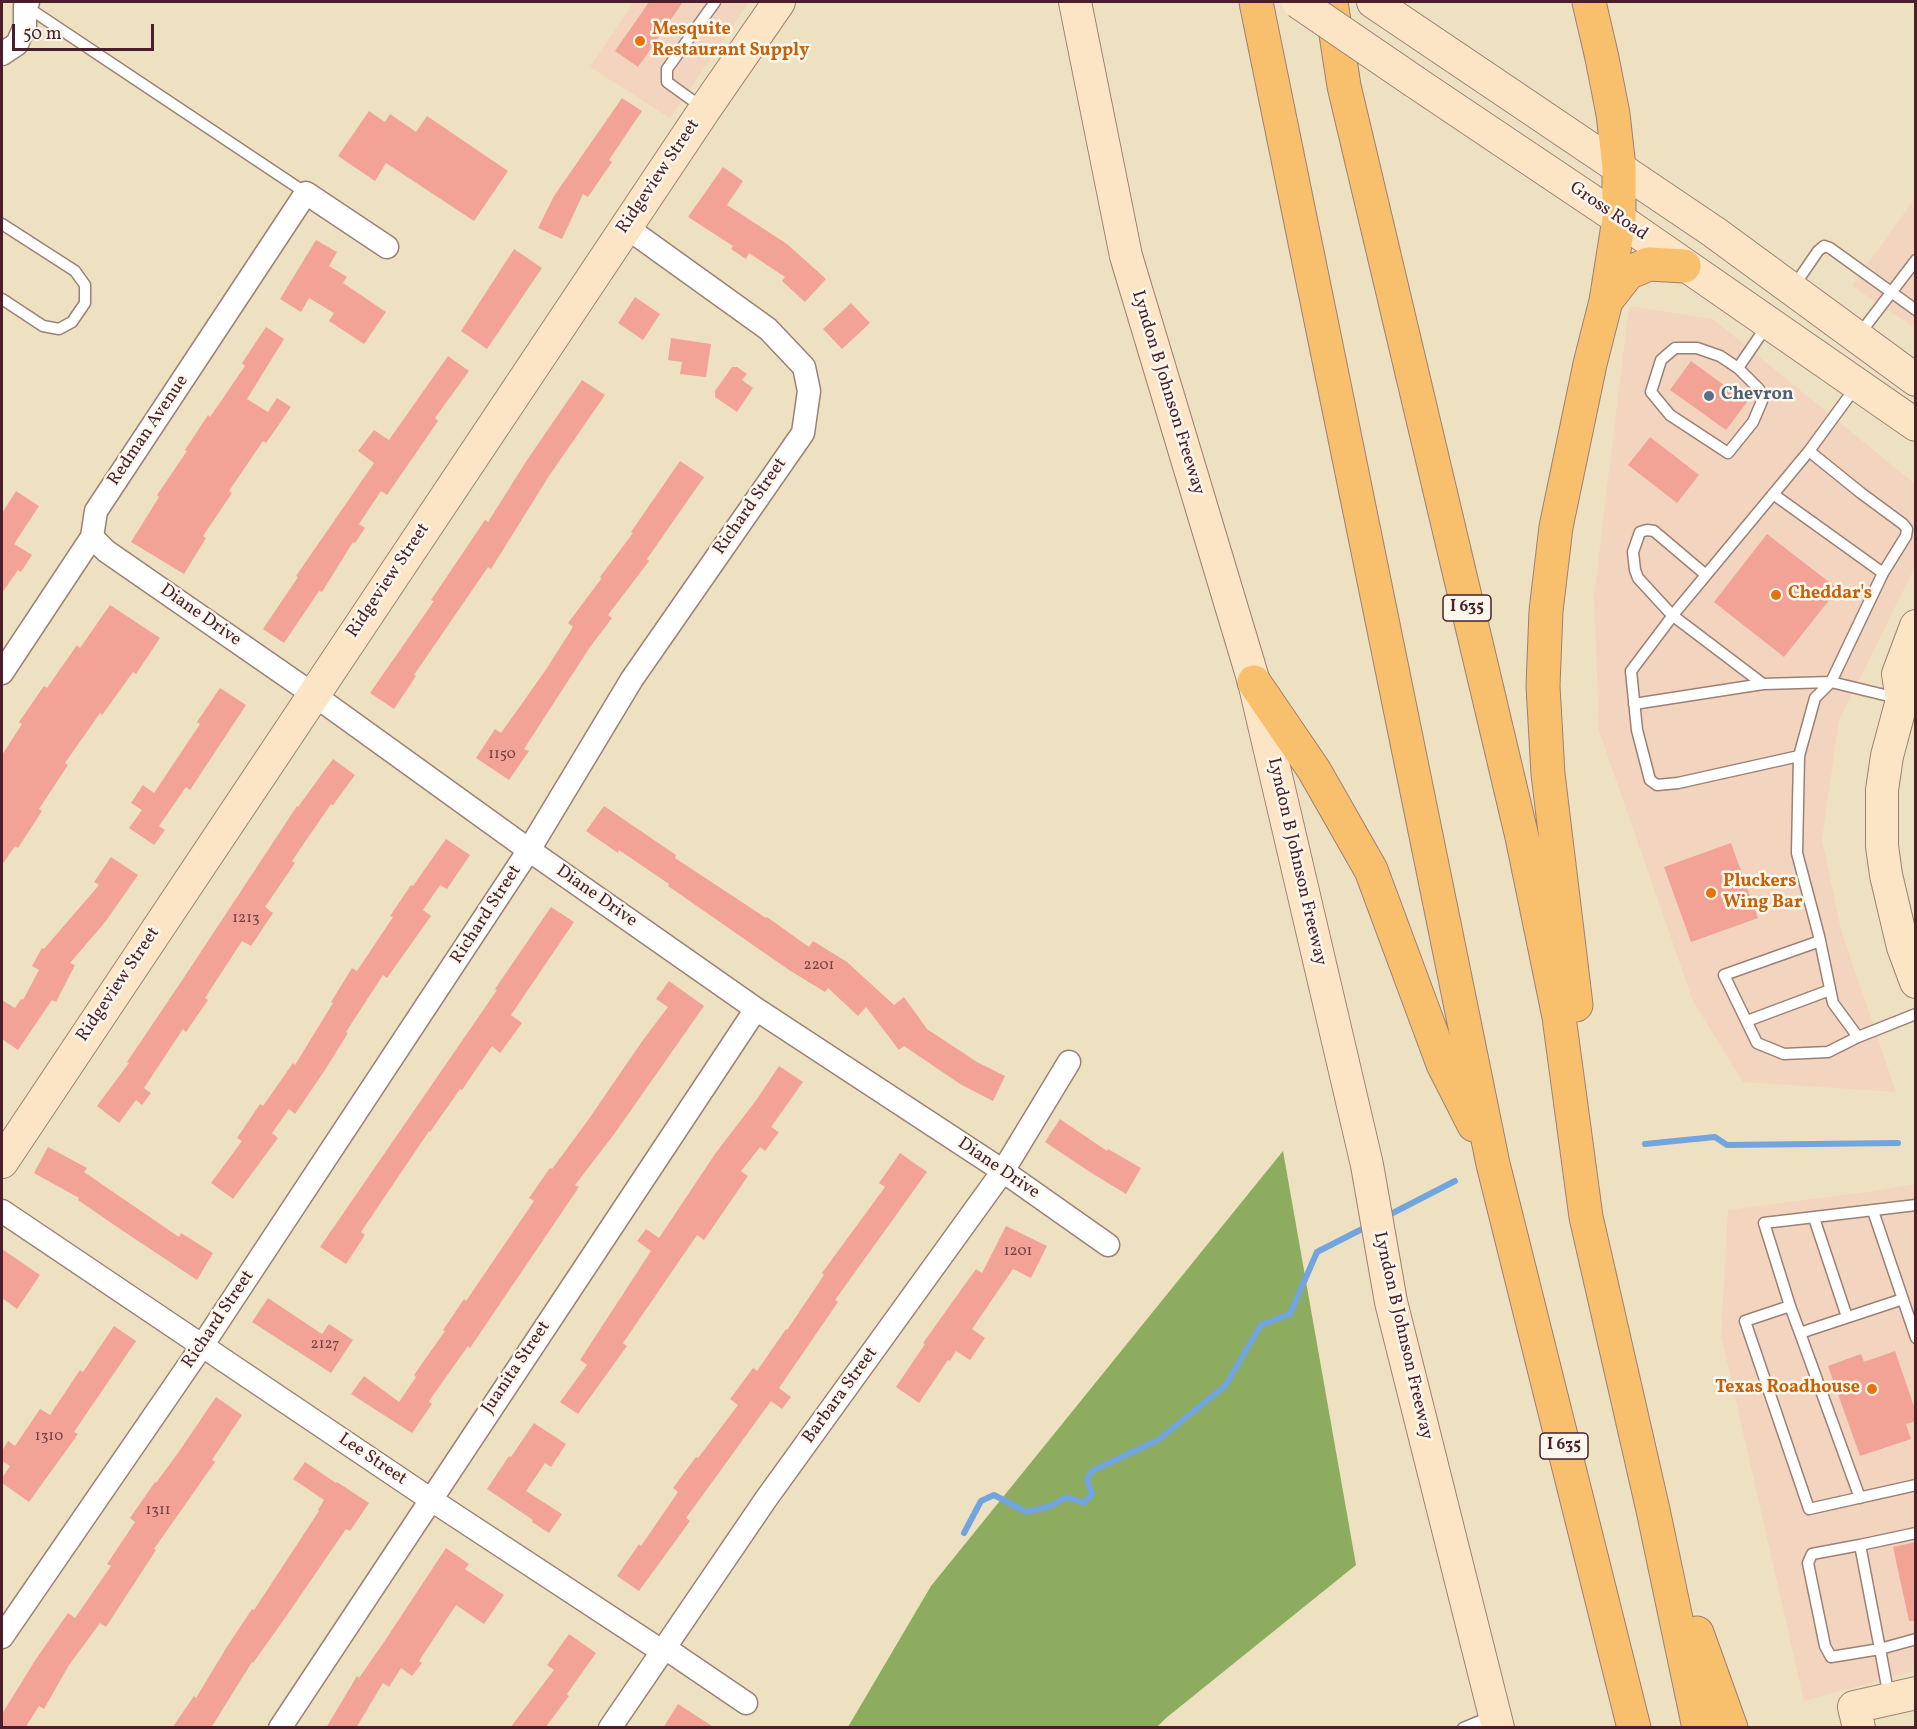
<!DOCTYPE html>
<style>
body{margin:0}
#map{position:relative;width:1917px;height:1729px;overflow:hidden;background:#eee1c1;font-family:Vollkorn,serif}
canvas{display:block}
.frame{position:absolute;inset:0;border:3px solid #4a1f2b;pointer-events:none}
.scale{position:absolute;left:12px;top:24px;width:142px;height:27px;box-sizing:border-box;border:3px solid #4a1f2b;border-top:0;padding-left:8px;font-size:18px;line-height:21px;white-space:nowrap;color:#4a1f2b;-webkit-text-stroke:4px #fbf7ec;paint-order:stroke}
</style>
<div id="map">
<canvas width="1917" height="1729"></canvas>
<div class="frame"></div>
<div class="scale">50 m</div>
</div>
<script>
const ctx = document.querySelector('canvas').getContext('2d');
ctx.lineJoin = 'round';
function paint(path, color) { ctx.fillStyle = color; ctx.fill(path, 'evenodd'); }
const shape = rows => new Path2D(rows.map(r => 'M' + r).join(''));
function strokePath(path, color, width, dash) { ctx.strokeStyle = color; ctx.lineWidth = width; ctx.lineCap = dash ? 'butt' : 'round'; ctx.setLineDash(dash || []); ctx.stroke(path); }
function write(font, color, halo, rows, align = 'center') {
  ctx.font = font + ' Vollkorn,serif'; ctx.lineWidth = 5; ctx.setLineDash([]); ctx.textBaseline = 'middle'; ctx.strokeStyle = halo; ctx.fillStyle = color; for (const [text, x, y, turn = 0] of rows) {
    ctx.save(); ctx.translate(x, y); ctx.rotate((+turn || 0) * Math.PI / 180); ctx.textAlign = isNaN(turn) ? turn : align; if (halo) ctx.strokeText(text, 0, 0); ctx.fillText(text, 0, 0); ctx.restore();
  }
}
const built = shape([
 [634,2,749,2,670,118,590,67],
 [1915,198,1915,328,1852,286],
 [1629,306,1713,319,1915,484,1915,567,1839,720,1822,839,1841,930,1896,1092,1743,1082,1693,1001,1599,731,1594,596],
 [1915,1184,1915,1671,1804,1701,1721,1335,1728,1210,1874,1191]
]);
const forest = shape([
 [1283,1151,1356,1565,1166,1718,1157,1727,848,1727,931,1586]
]);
const stream = shape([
 [1645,1144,1715,1137,1727,1145,1898,1143],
 [1385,1217,1455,1181],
 [964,1533,981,1501,994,1495,1026,1512,1051,1506,1066,1497,1084,1503,1092,1494,1087,1479,1092,1471,1158,1440,1225,1386,1261,1325,1290,1314,1317,1252,1368,1226]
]);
const building = shape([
 [649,2,683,2,638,67,615,51],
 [622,98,642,111,609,160,612,162,588,197,583,194,562,239,538,228,554,196],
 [369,111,385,122,390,114,416,132,427,116,508,171,474,221,386,163,375,181,338,156],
 [723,167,743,181,727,205,787,244,826,279,805,302,782,281,785,277,749,253,746,259,731,249,733,246,688,217],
 [316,240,337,252,329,266,347,277,343,283,386,312,364,344,329,321,334,313,309,298,301,312,280,299],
 [514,249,542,268,487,349,461,331],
 [635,297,660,314,643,340,618,323],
 [851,303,870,323,842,349,823,329],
 [266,327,284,339,247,399,268,412,277,398,291,407,266,443,263,441,229,491,232,493,203,536,206,538,184,574,131,542,159,497,157,495,187,451,185,450,208,415,210,417,245,366,242,363],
 [671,338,711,344,706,377,680,374,682,362,668,360],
 [448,356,469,371,435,418,438,421,387,495,381,491,359,524,365,528,355,543,353,542,322,592,319,591,284,643,263,629,298,577,296,576,314,550,374,463,358,451,374,430,389,440],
 [1691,361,1747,402,1726,430,1670,390],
 [732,367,737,367,747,374,742,380,753,388,737,412,715,397,715,391],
 [582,380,605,395,549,476,491,569,488,567,414,675,416,676,394,709,370,693,434,601,431,600,485,520,488,522,527,460],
 [1650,437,1699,475,1677,503,1628,465],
 [680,461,704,477,647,559,649,561,608,615,612,618,590,647,524,749,529,751,509,780,476,758,495,729,501,733,545,671,573,627,568,623,601,579,600,577,633,533,631,532],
 [16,491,39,506,14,544,32,555,21,572,18,570,2,593,2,513],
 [1767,534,1838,589,1784,657,1714,602],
 [110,605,160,638,136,674,133,672,102,715,100,713,65,763,68,765,39,809,42,811,18,848,15,846,2,865,2,755,22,724,19,722,44,686,47,688,77,645,80,648],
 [220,688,246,705,190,790,186,787,159,826,165,830,154,845,129,828,142,810,131,803,143,785,154,793,200,724,197,722],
 [333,759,355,775,333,805,331,804,292,861,295,863,265,907,273,913,251,946,242,941,205,998,208,1000,186,1032,183,1029,144,1088,151,1093,142,1105,136,1100,119,1123,97,1106,129,1063,127,1062,181,982,297,806,298,807],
 [604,806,676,855,675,858,766,918,767,917,809,947,813,941,847,962,894,1005,904,997,927,1029,977,1062,1005,1076,993,1101,960,1084,904,1046,899,1050,866,1007,858,1016,828,988,825,992,789,970,668,886,669,884,619,850,618,853,586,831],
 [446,839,470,855,447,889,440,885,423,910,431,916,387,978,383,975,346,1032,348,1033,325,1070,295,1114,289,1109,272,1133,278,1138,233,1199,211,1183,242,1141,237,1138,260,1104,263,1106,293,1063,295,1065,333,1003,331,1002,352,968,357,971,393,917,390,916,411,885,413,886],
 [1731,843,1758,918,1691,942,1664,867],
 [111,857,138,875,106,921,70,963,75,965,56,1002,52,1000,18,1050,2,1039,2,1000,15,1008,21,999,23,1000,39,970,32,966,42,948,44,949,99,885,94,882],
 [551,907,574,922,511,1015,522,1023,500,1053,492,1046,462,1090,460,1089,430,1132,429,1131,361,1232,365,1235,346,1264,320,1247,497,990,495,989],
 [669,981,704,1006,615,1133,575,1185,579,1187,470,1348,468,1346,429,1401,432,1404,412,1433,351,1394,364,1376,399,1402,416,1377,414,1375,445,1331,443,1330,464,1299,466,1301,534,1201,529,1198,550,1168,552,1169,586,1123,643,1040,668,1007,656,999],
 [779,1066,803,1082,771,1127,779,1132,765,1151,760,1147,741,1171,748,1176,704,1240,697,1235,623,1343,627,1346,578,1414,560,1402,587,1365,580,1360,651,1251,637,1241,646,1229,659,1238,715,1154,757,1099],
 [1060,1119,1107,1151,1108,1149,1141,1168,1126,1194,1090,1172,1045,1142],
 [48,1147,87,1168,84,1172,179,1237,181,1233,213,1253,197,1280,123,1231,78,1200,79,1198,34,1173],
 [900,1153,927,1172,835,1300,838,1302,779,1388,791,1397,782,1409,771,1401,686,1518,690,1521,639,1591,617,1576,639,1544,641,1546,678,1492,673,1488,696,1457,698,1458,738,1405,730,1399,753,1368,757,1371,786,1329,787,1330,824,1275,822,1273,885,1187,879,1183],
 [1006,1226,1047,1246,1031,1278,1013,1269,972,1329,985,1338,970,1360,956,1351,950,1361,948,1360,919,1403,896,1387,925,1344,923,1343,976,1269,982,1273],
 [2,1249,40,1275,17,1309,2,1298],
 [268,1298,322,1334,329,1324,353,1340,331,1373,252,1322],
 [114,1326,136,1341,74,1432,78,1434,29,1502,2,1483,2,1478,10,1466,2,1461,2,1451,8,1441,15,1446,40,1409,50,1415,80,1370,83,1372],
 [1895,1351,1916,1412,1916,1421,1906,1424,1911,1439,1860,1456,1828,1366,1861,1354,1864,1362],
 [216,1397,242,1415,212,1460,215,1462,154,1549,156,1550,106,1627,100,1623,69,1665,44,1709,39,1706,25,1728,2,1728,2,1714,36,1659,68,1613,75,1618,111,1566,107,1564,135,1522,130,1518,155,1482,156,1483,178,1453],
 [534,1423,566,1444,551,1467,545,1463,526,1491,562,1514,549,1533,532,1522,533,1520,487,1489,509,1456,511,1457],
 [305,1462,336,1483,337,1482,369,1503,350,1531,346,1529,285,1618,253,1663,252,1662,211,1728,172,1728,194,1696,196,1698,228,1645,252,1609,254,1610,319,1511,318,1510,324,1500,293,1479],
 [1916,1542,1916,1621,1909,1621,1893,1547],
 [446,1548,469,1564,465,1569,504,1595,484,1624,456,1605,419,1661,422,1663,412,1676,401,1668,389,1687,383,1683,356,1728,326,1728,357,1676,359,1678,386,1639],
 [569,1634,596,1653,567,1694,569,1696,545,1728,510,1728,554,1670,547,1665],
 [678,1704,715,1728,663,1728]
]);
const lane = shape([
 [24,5,306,193],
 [703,108,667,82,667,69,715,2],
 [2,224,75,271,85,285,85,303,72,322,59,329,43,326,2,299],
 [1794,286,1818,251,1824,246,1830,248,1916,310],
 [1858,336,1916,260],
 [1738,368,1720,356,1697,348,1675,348,1661,360,1651,392,1670,415,1728,453,1753,422,1762,401,1759,389,1738,368,1768,324],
 [1855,388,1809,451,1861,493,1903,524,1907,529,1906,536,1883,573,1831,682,1897,698],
 [1809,451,1677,610,1631,671,1637,730,1650,780,1657,785,1678,783,1799,756,1797,853,1819,936,1833,1003,1858,1037,1916,1014],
 [1773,494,1883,573],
 [1706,575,1654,531,1647,530,1640,532,1633,552,1635,570,1638,578,1672,615,1763,684,1831,682],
 [1634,704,1763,684],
 [1799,756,1815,698,1831,682],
 [1820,941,1724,975,1757,1043,1784,1054,1828,1052,1858,1037],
 [1747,1021,1830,990],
 [1916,1205,1764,1223,1790,1306,1745,1321,1809,1509,1916,1485],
 [1873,1211,1916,1338],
 [1814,1218,1847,1317],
 [1790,1306,1800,1333,1903,1299],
 [1800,1333,1860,1498],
 [1860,1545,1812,1554,1808,1563,1825,1646,1831,1657,1880,1649,1860,1545,1916,1533],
 [1889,1697,1880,1649,1916,1639],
 [1463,1728,1492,1716]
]);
const street = shape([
 [2,54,17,44,25,26,25,6,28,2],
 [92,537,106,551,314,695,529,850,756,1009,1003,1171,1108,1245],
 [2,673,92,537,96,511,306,193,387,247],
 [2,1211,430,1499,657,1648,665,1648,746,1703],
 [2,1637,202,1346,529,850,632,679,803,433,809,391,804,367,768,329,626,227],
 [280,1728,756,1009],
 [610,1728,766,1499,1003,1171,1069,1062]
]);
const secondary = shape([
 [1075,2,1126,256,1254,682,1367,1165,1391,1302,1498,1728],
 [1373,2,1714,232,1916,380],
 [1415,82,1619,219,1916,425],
 [1916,626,1898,674,1902,700,1887,756,1882,790,1882,846,1886,875,1903,947,1916,982],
 [2,1162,705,109,779,2],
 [1859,1728,1854,1707,1916,1693]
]);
const highway = shape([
 [1256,2,1493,1164,1634,1728],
 [1331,2,1344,86,1522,837,1559,1017,1586,1217,1653,1510,1699,1728],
 [1606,301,1628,273,1649,264,1684,266],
 [1254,682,1314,770,1371,870,1443,1064,1474,1125],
 [1576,1005,1548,774,1543,686,1546,611,1556,527,1590,364,1606,301,1619,219,1619,167,1613,114,1602,58,1589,2],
 [1697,1633,1731,1728]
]);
const secondaryBridge = shape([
 [1298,2,1415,82]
]);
const markers = [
 [640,41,6,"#e8710a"],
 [1709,396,6,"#5c6f8a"],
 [1776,595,6,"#e8710a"],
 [1711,893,6,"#e8710a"],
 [1872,1389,6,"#e8710a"]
];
const numberNames = [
 ["1150",502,755],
 ["1213",246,919],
 ["2201",819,966],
 ["1201",1018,1252],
 ["2127",325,1345],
 ["1310",49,1437],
 ["1311",158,1511]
];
const shields = [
 [1467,608,48],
 [1564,1446,48]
];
const shieldNames = [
 ["I 635",1467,608],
 ["I 635",1564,1446]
];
const foodNames = [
 ["Mesquite",652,31],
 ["Restaurant Supply",652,52],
 ["Cheddar's",1788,595],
 ["Pluckers",1723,883],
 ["Wing Bar",1723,904],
 ["Texas Roadhouse",1860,1389,"right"]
];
const streetNames = [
 ["Ridgeview Street",659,177,-56],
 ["Gross Road",1608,212,34],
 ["Lyndon B Johnson Freeway",1167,393,73],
 ["Redman Avenue",149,431,-56],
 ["Richard Street",751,507,-55],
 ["Ridgeview Street",389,581,-56],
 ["Diane Drive",200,616,35],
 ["Lyndon B Johnson Freeway",1296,862,77],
 ["Diane Drive",596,897,35],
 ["Richard Street",487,915,-57],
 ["Ridgeview Street",119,985,-56],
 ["Diane Drive",998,1169,34],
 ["Richard Street",219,1320,-56],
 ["Lyndon B Johnson Freeway",1402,1336,77],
 ["Juanita Street",517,1368,-56],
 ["Barbara Street",841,1396,-54],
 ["Lee Street",372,1460,34]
];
const serviceNames = [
 ["Chevron",1721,396]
];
paint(built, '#f3d4bf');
paint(forest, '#8dac60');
strokePath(stream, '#72a4dd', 6);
paint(building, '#f2a396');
strokePath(lane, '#9c8076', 13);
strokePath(street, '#9c8076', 25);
strokePath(secondary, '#9c8076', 34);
strokePath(highway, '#9c8076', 35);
strokePath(lane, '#fff', 10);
strokePath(street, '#fff', 22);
strokePath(secondary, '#fce5c4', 32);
strokePath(highway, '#f8bf6c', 33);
strokePath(secondaryBridge, '#9c8076', 34, []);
strokePath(secondaryBridge, '#fce5c4', 32);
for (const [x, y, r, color] of markers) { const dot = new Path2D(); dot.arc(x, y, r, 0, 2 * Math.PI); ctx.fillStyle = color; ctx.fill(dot); strokePath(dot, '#fbf7ec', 2); }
write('15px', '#744046', null, numberNames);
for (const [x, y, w] of shields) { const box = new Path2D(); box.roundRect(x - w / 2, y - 13, w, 26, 4.5); ctx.fillStyle = '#fbf7ec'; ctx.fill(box); strokePath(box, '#4a1f2b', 1.5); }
write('bold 16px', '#4a1f2b', null, shieldNames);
write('bold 18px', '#c56008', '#fbf7ec', foodNames, 'left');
write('18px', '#4a1f2b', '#fbf7ec', streetNames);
write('bold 18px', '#4e5e75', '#fbf7ec', serviceNames, 'left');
</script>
